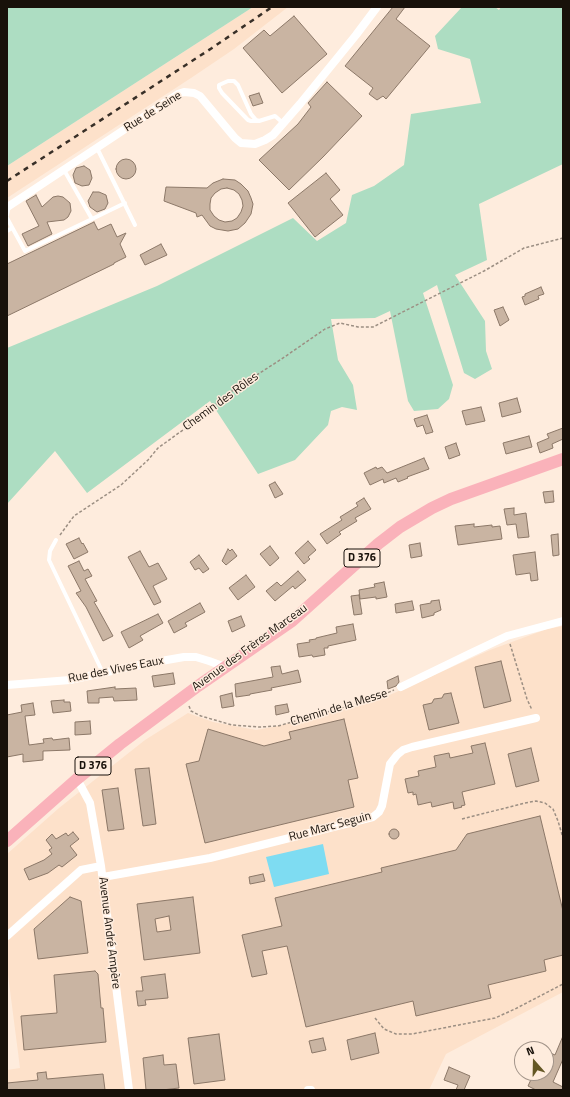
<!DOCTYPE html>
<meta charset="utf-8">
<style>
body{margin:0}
#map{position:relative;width:570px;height:1097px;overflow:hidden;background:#feecdd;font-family:"Titillium Web",sans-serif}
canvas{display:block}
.frame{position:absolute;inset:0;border:8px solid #18110a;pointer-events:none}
.north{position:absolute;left:514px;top:1041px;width:40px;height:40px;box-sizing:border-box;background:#feecdd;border:1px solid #a29489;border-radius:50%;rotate:340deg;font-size:11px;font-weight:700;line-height:16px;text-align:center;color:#18110a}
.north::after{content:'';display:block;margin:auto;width:14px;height:18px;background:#645724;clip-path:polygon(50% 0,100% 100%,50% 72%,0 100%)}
</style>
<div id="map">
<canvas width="570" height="1097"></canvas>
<div class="frame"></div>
<div class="north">N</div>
</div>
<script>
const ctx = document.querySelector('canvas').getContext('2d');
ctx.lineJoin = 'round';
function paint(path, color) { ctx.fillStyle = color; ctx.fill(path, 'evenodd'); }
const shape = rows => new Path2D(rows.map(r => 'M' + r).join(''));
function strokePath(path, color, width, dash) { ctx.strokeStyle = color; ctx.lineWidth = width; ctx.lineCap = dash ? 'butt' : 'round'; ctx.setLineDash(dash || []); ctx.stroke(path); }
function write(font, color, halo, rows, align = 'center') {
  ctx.font = font + ' "Titillium Web",sans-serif'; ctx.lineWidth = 3; ctx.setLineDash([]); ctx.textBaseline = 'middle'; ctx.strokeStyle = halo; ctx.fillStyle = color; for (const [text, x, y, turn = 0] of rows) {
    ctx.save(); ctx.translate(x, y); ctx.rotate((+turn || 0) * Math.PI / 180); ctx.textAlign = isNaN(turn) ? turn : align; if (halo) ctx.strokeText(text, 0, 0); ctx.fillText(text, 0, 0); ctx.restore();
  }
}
const built = shape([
 [253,7,288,7,234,49,191,78,7,198,7,166],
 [563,626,563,992,446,1054,429,1090,7,1090,7,1070,20,1068,7,967,7,854,59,808,145,740,188,713,213,722,256,730,278,726,374,702,490,650,547,629]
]);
const green = shape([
 [7,7,253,7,7,166],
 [462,7,495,7,499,10,501,7,563,7,563,164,479,204,487,260,455,275,485,321,486,351,492,369,475,379,464,373,437,285,423,293,453,385,449,399,438,409,414,411,408,401,390,311,375,318,331,319,338,360,353,385,357,410,342,407,331,411,328,425,295,460,258,474,210,401,87,493,55,451,7,504,7,348,157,286,293,218,317,241,346,223,352,195,374,186,404,165,411,114,481,103,470,59,438,49,435,36]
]);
const water = shape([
 [323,844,329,874,274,887,266,857]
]);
const building = shape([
 [393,7,405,7,396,19,430,46,386,99,383,96,377,100,369,94,373,88,345,66,393,7],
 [294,16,327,54,282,93,243,48,264,30,270,36,294,16],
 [327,82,362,116,323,157,289,190,259,160,298,124,311,107,308,103,327,82],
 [259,93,263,103,253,106,249,96,259,93],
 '116 169a10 10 0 1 1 20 0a10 10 0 1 1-20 0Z',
 [84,166,90,170,92,178,89,185,82,186,75,183,73,175,76,168,84,166],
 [326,173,340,190,330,199,343,215,315,237,288,203,326,173],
 [223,179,235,180,241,184,248,191,251,198,253,204,251,214,245,223,238,229,228,231,216,229,210,226,202,215,197,217,196,213,164,201,166,187,207,188,213,183,223,179],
 [227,188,234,190,239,194,242,200,243,206,241,212,237,218,232,221,225,222,219,220,214,216,210,210,210,204,211,198,215,193,221,189,227,188],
 [93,192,99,192,106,195,108,203,105,209,97,212,90,207,88,201,93,192],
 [36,195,42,207,53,197,58,196,63,197,70,203,71,211,68,217,64,220,47,222,52,234,28,246,22,234,39,226,26,201,36,195],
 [94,222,98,230,111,224,117,237,126,233,120,244,126,257,114,263,114,264,7,316,7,264,94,222],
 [161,244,167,255,145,265,140,255,161,244],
 [541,287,544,294,538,296,539,299,525,305,522,297,525,296,525,294,541,287],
 [503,307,509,320,500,326,494,310,503,307],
 [517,398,521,412,502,417,499,403,517,398],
 [481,407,485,421,466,425,462,411,481,407],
 [427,415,433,432,426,434,423,425,417,427,414,419,427,415],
 [563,428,563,439,552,444,553,448,540,453,537,443,549,438,547,434,563,428],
 [529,436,532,447,506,454,503,443,529,436],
 [456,443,460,455,449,459,445,447,456,443],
 [424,458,429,469,407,477,408,478,398,482,396,478,384,483,383,479,370,485,364,473,376,467,377,469,382,467,387,473,424,458],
 [275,482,283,494,275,498,269,485,275,482],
 [553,491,554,502,545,503,543,492,553,491],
 [364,498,371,509,355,518,357,521,339,532,341,534,327,544,320,534,342,520,340,517,358,506,356,503,364,498],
 [514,508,514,515,526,513,529,537,518,538,516,524,507,525,504,509,514,508],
 [474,524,474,527,492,525,492,527,500,526,502,539,458,545,455,526,474,524],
 [558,534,559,555,553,556,551,535,558,534],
 [79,538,82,544,83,543,88,552,74,559,66,544,79,538],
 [308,541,316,550,308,557,310,559,304,564,295,553,308,541],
 [420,543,422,556,411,558,409,545,420,543],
 [270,546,279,558,270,566,260,554,270,546],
 [228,549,230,551,232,549,237,556,226,565,222,561,228,549],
 [140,551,149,567,158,563,167,579,153,586,161,602,154,605,128,557,140,551],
 [535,552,538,580,531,581,530,573,516,575,513,555,535,552],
 [199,555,209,569,203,573,199,568,195,570,190,562,199,555],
 [79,561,84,571,88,569,92,576,85,579,97,601,94,602,97,607,113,636,103,641,86,607,76,593,81,591,68,566,79,561],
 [298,571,306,580,295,589,293,586,275,601,266,591,277,582,281,586,298,571],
 [246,575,255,587,238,600,229,588,246,575],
 [384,582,387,597,376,599,376,597,360,599,359,590,375,587,374,584,384,582],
 [359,595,362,614,354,615,351,596,359,595],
 [439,600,441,610,434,613,434,615,422,618,420,605,431,603,431,601,439,600],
 [412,601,414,610,396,613,395,604,412,601],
 [200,603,205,612,185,623,187,626,174,633,168,621,200,603],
 [158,614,163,623,140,636,143,640,129,648,121,632,158,614],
 [241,616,245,626,232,632,228,621,241,616],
 [353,624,356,640,328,646,328,648,324,648,325,655,313,657,312,655,299,657,297,644,310,642,309,640,316,639,316,638,337,633,336,627,353,624],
 [501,661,511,701,484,708,475,667,501,661],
 [280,666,282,674,298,670,301,682,271,688,272,690,250,694,250,695,236,697,235,684,273,677,271,667,280,666],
 [173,673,175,684,154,687,152,676,173,673],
 [398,676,399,682,396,686,388,689,387,681,398,676],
 [115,687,115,689,136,688,137,700,114,701,113,697,99,698,99,703,88,703,87,691,115,687],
 [232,693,234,706,222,708,220,696,232,693],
 [451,693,459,723,429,730,423,705,432,703,434,699,442,698,444,694,451,693],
 [64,700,64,702,70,702,71,711,53,713,51,701,64,700],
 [33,703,35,715,25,716,29,745,44,743,43,739,52,738,53,740,69,738,70,750,43,751,43,760,23,762,23,754,7,757,7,715,22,712,21,705,33,703],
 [287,704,289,712,276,715,275,706,287,704],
 [344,719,358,778,348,780,354,807,205,843,186,764,199,761,208,729,264,746,291,739,289,732,344,719],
 [90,721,91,734,75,735,75,722,90,721],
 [485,743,495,784,462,792,465,805,461,806,462,807,454,809,453,802,432,807,431,802,418,805,416,794,413,795,413,792,408,793,405,779,419,776,418,771,436,767,434,756,449,753,450,758,473,753,471,746,485,743],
 [531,748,539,781,516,787,508,754,531,748],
 [149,768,156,824,143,826,135,769,149,768],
 [118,788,124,829,108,831,102,790,118,788],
 [540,816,563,911,563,955,544,960,546,971,488,985,491,998,416,1016,413,1001,306,1027,287,946,262,951,267,974,252,977,242,935,282,926,275,898,382,872,381,868,456,850,467,834,540,816],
 '389 834a5 5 0 1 1 10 0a5 5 0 1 1-10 0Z',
 [73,832,79,839,70,846,77,855,62,867,59,865,48,873,29,880,24,869,44,860,52,854,49,850,52,848,46,840,52,834,56,839,66,833,68,836,73,832],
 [263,874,265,881,250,884,249,877,263,874],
 [70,897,81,901,88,953,38,959,34,929,70,897],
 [193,897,200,953,144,960,137,904,193,897],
 [169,916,171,930,157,932,155,919,169,916],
 [95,971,98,974,101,1008,103,1008,106,1042,24,1050,21,1016,57,1013,54,975,95,971],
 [165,974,168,998,145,1000,146,1005,138,1006,136,991,143,991,141,977,165,974],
 [375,1033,379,1053,351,1060,347,1040,375,1033],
 [219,1034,225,1080,194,1084,188,1038,219,1034],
 [563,1036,563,1059,553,1082,563,1087,563,1090,536,1090,528,1086,534,1073,546,1073,546,1051,555,1055,563,1036],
 [323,1038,326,1050,312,1053,309,1041,323,1038],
 [163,1055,164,1065,176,1064,179,1088,162,1090,146,1090,143,1058,163,1055],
 [449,1067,470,1076,464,1090,456,1090,458,1085,444,1080,449,1067],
 [46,1072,47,1079,103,1074,105,1090,7,1090,7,1083,38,1080,37,1073,46,1072]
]);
const path = shape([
 [7,8,8,7],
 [60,535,74,516,121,485,148,460,158,448,194,422,232,391,283,358,325,329,340,323,358,327,373,327,484,271,524,248,563,238],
 [510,644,527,699,532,710],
 [189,706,191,711,201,716,232,725,259,727,278,726,373,699,394,690],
 [462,819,525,803,536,801,545,803,553,809,558,821,563,838],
 [375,1018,384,1029,396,1034,412,1034,495,1018,515,1009,563,984]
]);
const lane = shape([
 [259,121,256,120,251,114,238,85,234,81,228,81,219,85,219,88,222,93,248,120,251,121,259,121,275,116,283,123],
 [97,148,135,225],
 [64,170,92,219,125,203],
 [7,215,9,206],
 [7,218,25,251,92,219],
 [7,231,12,228],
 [56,540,50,551,49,560,103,673]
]);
const street = shape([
 [9,206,178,94,184,92,194,93,200,96,235,138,241,143,255,144,265,140,273,135,300,104,356,35,377,7],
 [7,685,70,680,144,664,184,657,196,657,209,661,220,665,223,669],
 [401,687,469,654,507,636,563,621],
 [77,779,90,803,101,866,129,1090],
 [103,877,210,858,373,817,379,812,382,806,390,764,397,755,403,750,412,747,536,718],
 [7,936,81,870,101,866],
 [308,1090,311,1090]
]);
const primary = shape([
 [7,841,77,779,120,744,198,686,292,621,378,544,400,527,432,508,451,499,563,459]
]);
const rail = shape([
 [7,181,212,48,272,7]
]);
const shields = [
 [362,558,36],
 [93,766,36]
];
const shieldNames = [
 ["D 376",362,558],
 ["D 376",93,766]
];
const streetNames = [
 ["Rue de Seine",153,112,-32],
 ["Chemin des Rôles",221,402,-36],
 ["Avenue des Frères Marceau",250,648,-36],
 ["Rue des Vives Eaux",116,670,-11],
 ["Chemin de la Messe",339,708,-17],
 ["Rue Marc Seguin",330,827,-15],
 ["Avenue André Ampère",109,933,83]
];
paint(built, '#fde1ca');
paint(green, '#adddc2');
paint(water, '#7edcf2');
paint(building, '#c9b4a2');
strokePath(building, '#8c7868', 1);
strokePath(path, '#9c8f83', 1.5, [3, 2]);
strokePath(lane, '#fff', 4);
strokePath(street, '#fff', 8);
strokePath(primary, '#fab2ba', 12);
strokePath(rail, '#382f27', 2.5, [5, 5]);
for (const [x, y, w] of shields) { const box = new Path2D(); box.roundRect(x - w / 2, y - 9, w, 18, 3); ctx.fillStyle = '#feecdd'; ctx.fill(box); strokePath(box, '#18110a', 1); }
write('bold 11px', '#18110a', null, shieldNames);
write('12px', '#18110a', '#feecdd', streetNames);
</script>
